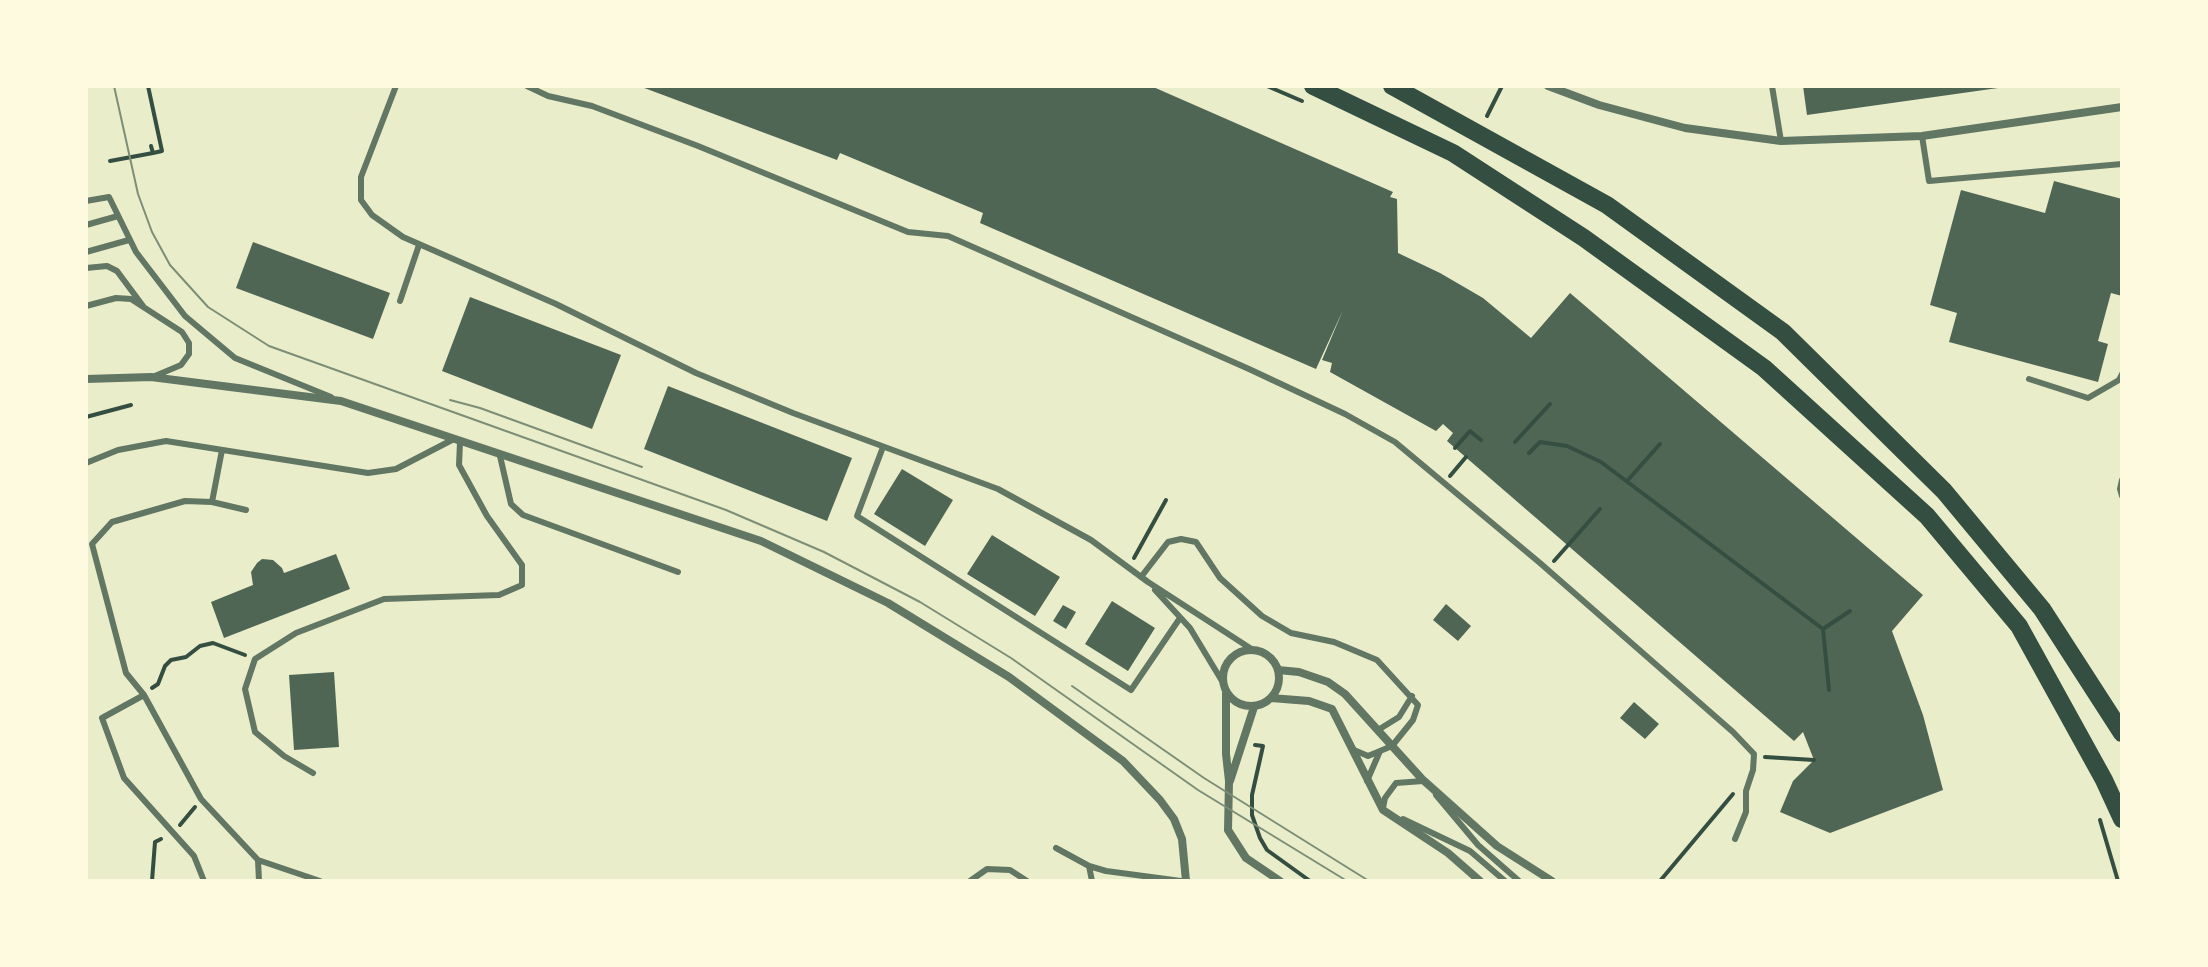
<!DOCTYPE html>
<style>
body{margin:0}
#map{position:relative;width:2208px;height:967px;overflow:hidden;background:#e9edc9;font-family:Poppins,sans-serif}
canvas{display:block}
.frame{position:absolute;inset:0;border:88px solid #fefae0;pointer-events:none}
</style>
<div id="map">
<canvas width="2208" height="967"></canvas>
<div class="frame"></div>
</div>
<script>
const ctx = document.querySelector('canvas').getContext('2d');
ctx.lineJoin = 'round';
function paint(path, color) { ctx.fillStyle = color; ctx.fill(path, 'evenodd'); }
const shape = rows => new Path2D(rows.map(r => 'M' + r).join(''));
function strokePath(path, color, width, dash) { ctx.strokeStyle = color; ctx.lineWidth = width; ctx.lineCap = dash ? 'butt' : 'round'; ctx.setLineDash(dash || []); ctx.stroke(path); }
const building = shape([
 [639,86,1151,86,1393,192,1390,197,1397,199,1398,253,1440,273,1483,298,1531,338,1570,293,1923,595,1892,631,1923,715,1943,790,1830,833,1780,812,1793,781,1814,760,1803,732,1794,741,1447,441,1453,433,1443,424,1436,431,1330,372,1332,363,1322,360,1343,310,1316,369,980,223,983,213,840,153,837,160],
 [1803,86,1998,86,1998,88,1807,115],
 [2054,181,2122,199,2122,296,2111,293,2098,341,2108,344,2098,382,1949,342,1957,313,1930,305,1961,190,2045,213],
 [253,242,390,293,373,339,236,288],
 [470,297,621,355,592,429,442,371],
 [668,386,852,458,827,521,644,449],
 [902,469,953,500,925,546,874,514],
 [992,535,1060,577,1035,616,967,574],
 [336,554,350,589,224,638,211,602,253,585,251,572,257,563,262,559,273,560,282,568,284,573],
 [1112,601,1155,628,1128,671,1085,644],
 [1446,604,1471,626,1458,641,1433,620],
 [1063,605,1076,612,1066,629,1053,621],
 [334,672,339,747,294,750,289,675],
 [1634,702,1659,724,1645,739,1620,718]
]);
const path = shape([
 [148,86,162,151,153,153],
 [1267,86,1302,101],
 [1487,116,1502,86],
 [110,161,153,153,151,146],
 [86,417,131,405],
 [1515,442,1550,404],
 [1455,448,1470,431,1481,440],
 [1529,453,1540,442,1567,446,1601,462,1823,629,1829,690],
 [1450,476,1466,457],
 [1627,481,1660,444],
 [1134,558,1166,500],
 [1554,561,1600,509],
 [1823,629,1850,611],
 [152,688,158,684,165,666,171,660,186,657,200,646,213,643,245,655],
 [1255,745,1263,746,1252,795,1252,815,1260,838,1267,850,1310,881],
 [1765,757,1814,760],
 [2100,820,2118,881],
 [180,825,195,807],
 [152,881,155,842,161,839],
 [1660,881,1733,794]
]);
const service = shape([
 [396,86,361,177,361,200,372,215,403,237,556,304,696,373,793,413,998,489,1091,540,1148,582,1253,650],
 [527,86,548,96,592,106,698,146,908,232,948,236,1249,369,1345,414,1395,442,1540,563,1733,732,1754,754,1753,770,1746,791,1746,812,1735,839],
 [1772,86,1781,141],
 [1922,136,1929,181,2122,164],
 [86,201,109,197,136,252,185,316,235,358,331,397],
 [86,225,118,216],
 [86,252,129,240],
 [86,268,107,266,117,271,143,306],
 [400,301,419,245],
 [86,306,116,298,131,299,182,332,189,343,189,354,181,365,155,376],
 [2029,379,2088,398,2119,380,2122,374],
 [883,447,857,516,1131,690,1180,618],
 [222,450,212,502,185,501,112,522,92,544,126,673,144,695,201,799,258,860,320,881],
 [500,456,511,504,523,515,678,572],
 [86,463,118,450,166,441,368,473,396,469,452,440],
 [2122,480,2120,489,2122,496],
 [212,502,246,510],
 [1141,577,1168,542,1181,539,1196,542,1220,578,1262,616,1291,633,1334,642,1377,660,1418,705,1413,720,1392,746,1368,756,1354,750],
 [1155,590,1190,628,1222,681],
 [144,695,102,718,124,778,194,856,204,881],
 [1378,730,1399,717,1412,696],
 [313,773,284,756,255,732,245,689,255,659,296,633,384,599,499,595,522,585,522,565,487,516,459,465,460,442],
 [1367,781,1380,751],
 [1436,795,1478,845,1519,881],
 [1383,808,1385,798,1396,783,1423,781],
 [1403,819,1470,851,1505,881],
 [1056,848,1089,866,1106,871,1181,881],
 [258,860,259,881],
 [1089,866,1092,881],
 [970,881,987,869,1010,870,1027,881]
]);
const minor = shape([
 [1548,86,1599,105,1685,128,1781,141,1922,136,2122,107],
 [86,379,151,377,341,401,761,541,888,603,1009,677,1123,761,1160,800,1174,819,1182,839,1186,881],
 '1223 678a28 28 0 1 1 56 0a28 28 0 1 1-56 0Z',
 [1278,670,1299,672,1328,682,1345,694,1422,779,1497,846,1552,881],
 [1226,693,1226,754,1229,781,1228,830,1246,858,1280,881],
 [1271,698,1309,701,1332,709,1383,810,1448,853,1480,881],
 [1230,781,1254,707]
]);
const primary = shape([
 [1313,86,1453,153,1584,238,1764,368,1927,516,2019,626,2104,780,2122,819],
 [1392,86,1607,205,1783,332,1944,491,2042,609,2122,733]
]);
const tram = shape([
 [114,86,138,194,152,232,170,265,208,307,269,346,726,510,824,552,920,602,1011,658,1198,790,1347,881],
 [450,400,480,408,642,467],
 [1072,686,1204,778,1369,881]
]);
paint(building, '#4f6655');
strokePath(path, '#344e41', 4);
strokePath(service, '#617663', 6);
strokePath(minor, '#617663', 8);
strokePath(primary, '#344e41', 18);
strokePath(tram, '#7c8e77', 2);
</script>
